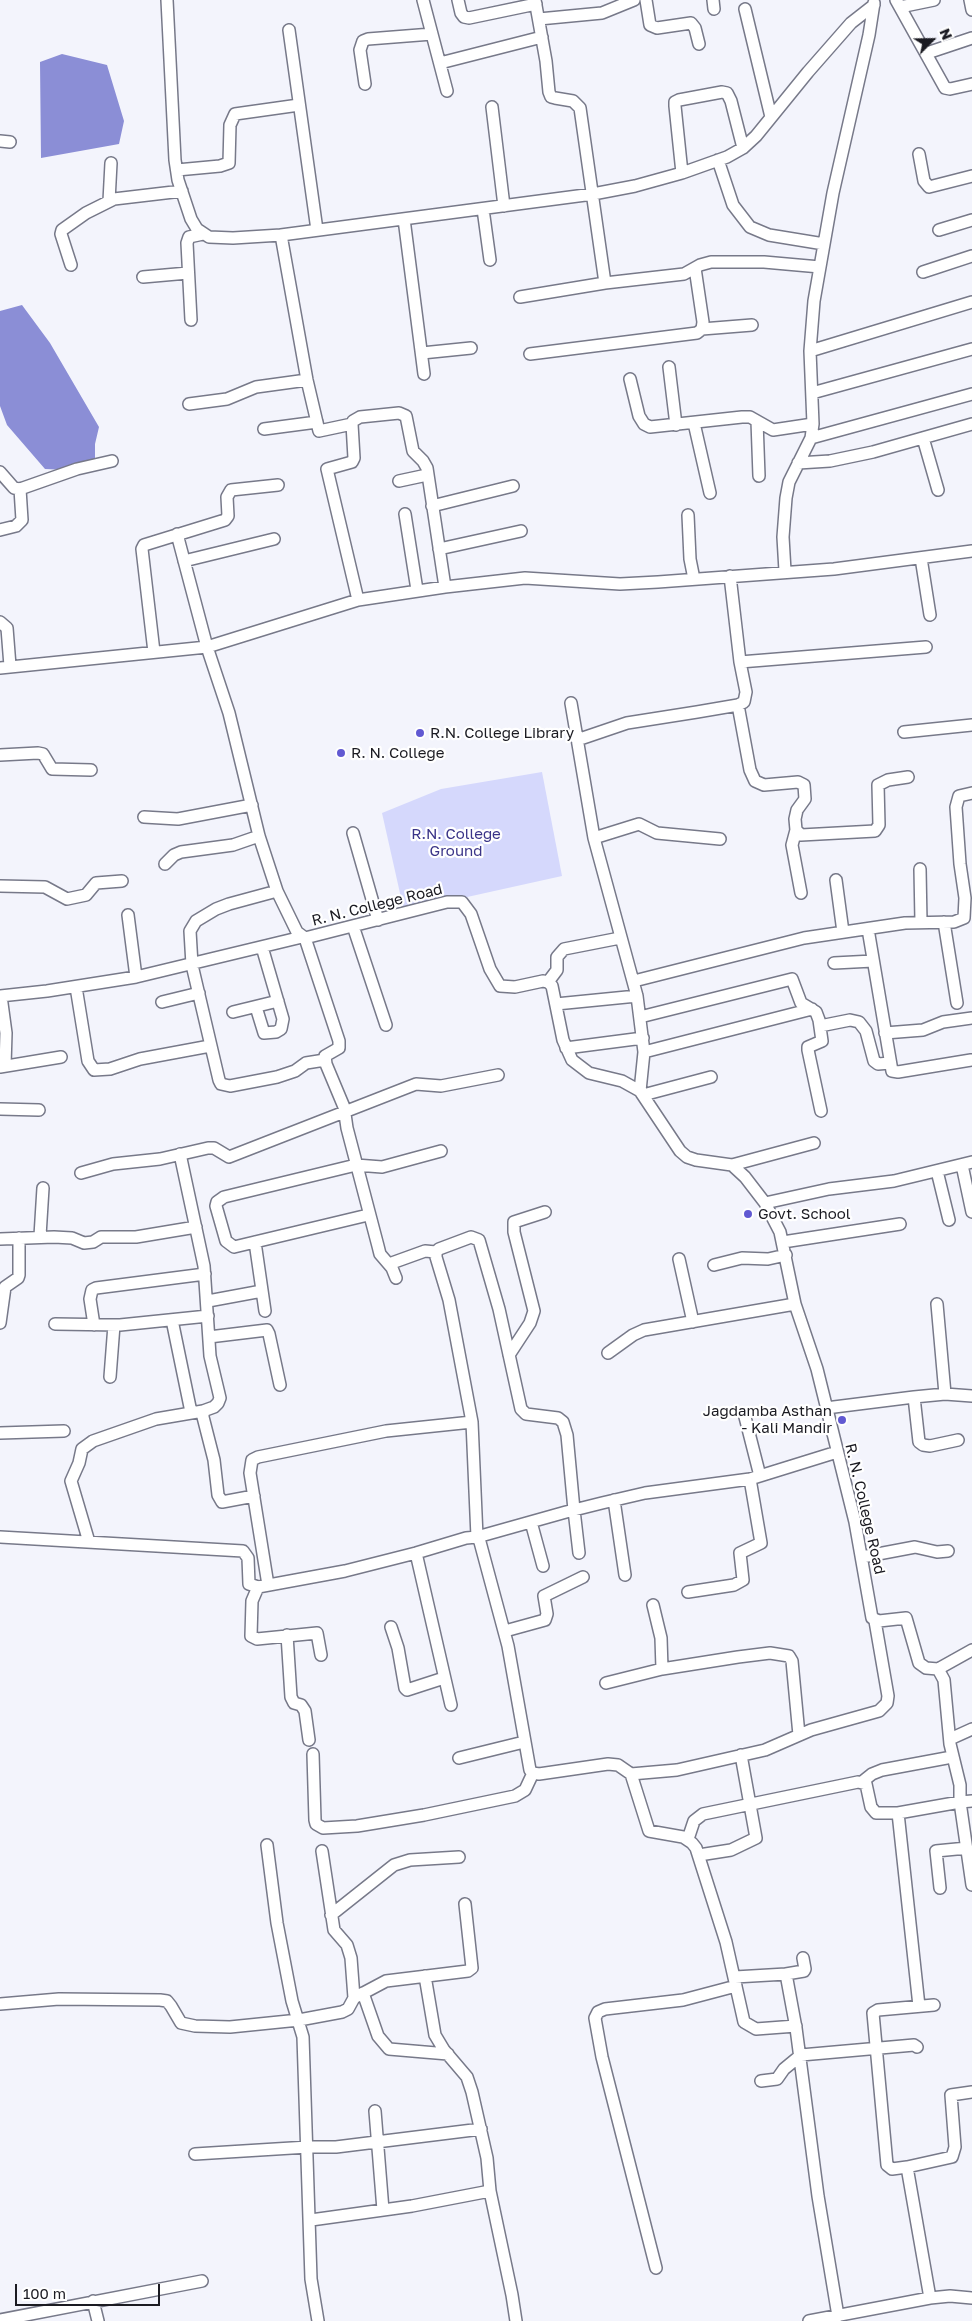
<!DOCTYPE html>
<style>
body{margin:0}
#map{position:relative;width:972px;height:2321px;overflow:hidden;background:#f3f4fc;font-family:"Golos Text",sans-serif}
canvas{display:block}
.north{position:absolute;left:907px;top:15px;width:50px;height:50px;-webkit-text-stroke:4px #fff;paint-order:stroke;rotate:67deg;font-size:14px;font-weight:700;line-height:20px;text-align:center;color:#1b1b22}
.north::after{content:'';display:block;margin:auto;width:18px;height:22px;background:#1b1b22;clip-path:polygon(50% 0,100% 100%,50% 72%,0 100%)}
.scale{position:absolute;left:15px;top:2284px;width:145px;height:22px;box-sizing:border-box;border:2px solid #1b1b22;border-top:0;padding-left:6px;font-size:15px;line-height:18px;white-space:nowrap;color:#1b1b22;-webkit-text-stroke:4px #fff;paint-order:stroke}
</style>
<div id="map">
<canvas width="972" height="2321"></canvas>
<div class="north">N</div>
<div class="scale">100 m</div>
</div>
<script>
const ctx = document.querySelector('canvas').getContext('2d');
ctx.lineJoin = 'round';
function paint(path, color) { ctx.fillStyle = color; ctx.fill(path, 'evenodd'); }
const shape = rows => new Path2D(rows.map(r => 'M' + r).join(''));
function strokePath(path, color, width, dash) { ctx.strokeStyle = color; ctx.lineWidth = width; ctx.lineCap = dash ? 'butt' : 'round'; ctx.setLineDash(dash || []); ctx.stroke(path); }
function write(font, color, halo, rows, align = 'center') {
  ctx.font = font + ' "Golos Text",sans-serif'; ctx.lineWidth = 4.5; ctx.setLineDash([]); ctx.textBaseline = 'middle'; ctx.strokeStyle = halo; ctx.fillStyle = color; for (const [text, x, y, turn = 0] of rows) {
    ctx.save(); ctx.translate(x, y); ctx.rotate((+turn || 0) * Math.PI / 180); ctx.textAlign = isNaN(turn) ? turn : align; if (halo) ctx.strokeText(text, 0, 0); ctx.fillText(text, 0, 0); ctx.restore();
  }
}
const green = shape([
 [542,772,562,876,404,911,382,813,441,789]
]);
const water = shape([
 [62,54,107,65,124,121,119,144,41,158,40,62],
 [22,305,50,343,99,427,95,444,95,460,67,470,45,469,7,425,0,406,0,311]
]);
const minor = shape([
 [167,0,175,160,178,180,191,219,197,229,209,237,233,238,281,235,593,194,635,186,682,173,727,157,743,148,756,136,808,72,851,23,874,5],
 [423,0,447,91],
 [458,0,461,13,464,17,469,18,536,4],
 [535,0,546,61,549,92,551,97,555,98,573,101,580,108,605,283],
 [646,0,650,25,657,28,691,23,695,28,699,44],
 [713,0,714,9],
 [896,0,945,88,950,89,972,84],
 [970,0,972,10],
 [900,7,934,0],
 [745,9,771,117],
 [539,19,602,13,634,0],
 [289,30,317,230],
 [927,53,972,38],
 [440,63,542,37],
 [365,84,360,50,363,41,368,39,432,34],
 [492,107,504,206],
 [0,141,10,142],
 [919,154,924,181,929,187,972,176],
 [718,160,733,205,750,227,769,235,824,244],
 [177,170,220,166,229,163,230,125,235,114,299,105],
 [682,173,675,106,675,102,679,100,722,92,727,93,731,101,743,148],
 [109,201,111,163],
 [483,209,490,260],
 [404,219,424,374],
 [939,230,972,220],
 [281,235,307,380,319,431,352,424],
 [71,265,61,234,62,230,86,213,114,199,182,191],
 [923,272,972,256],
 [143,277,188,273],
 [520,297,605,283,684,274,700,265,711,262,764,262,820,267],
 [191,320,187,243,189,237,203,234],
 [702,329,752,325],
 [810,351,972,302],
 [422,353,471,348],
 [530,354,697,333,702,329,703,322,695,268],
 [669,367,676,425],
 [630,379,639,416,644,424,650,427,742,417,750,417,773,430,813,424],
 [812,393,972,349],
 [189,404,227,399,256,387,307,380],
 [757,421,759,476],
 [694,423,710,493],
 [264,429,317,422],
 [811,438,972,394],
 [923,438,938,490],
 [798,463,830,461,873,452,972,424],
 [0,472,14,488,20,489,77,469,112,461],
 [399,481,427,475],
 [432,506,513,486],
 [405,514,417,590],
 [688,515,690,559,694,579],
 [0,530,16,526,22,520,20,489],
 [177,534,207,647,229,713,259,836,277,891,297,932,305,938,447,902,462,902,471,914,490,969,500,986,515,987,543,981,548,982,552,986,563,1040,572,1060,589,1073,622,1081,640,1091,680,1151,687,1157,696,1160,732,1165,745,1177,765,1203,780,1232,795,1304,817,1369,855,1522,872,1618,879,1621,906,1618,919,1663,926,1668,938,1669,944,1680,950,1744,960,1785,960,1802,972,1885],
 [439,549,521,531],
 [921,558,930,615],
 [184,561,274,539],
 [785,571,783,537,786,498,789,482,811,438,813,424,810,351,814,301,833,193,869,35,874,3],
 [358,600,327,469,352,462,354,458,352,424,353,421,360,417,399,413,406,416,413,451,423,461,427,468,445,587],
 [0,622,7,628,10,666],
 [154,652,142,549,144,545,225,520,228,516,227,497,231,490,278,485],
 [740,662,926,647],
 [0,668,207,647,358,600,445,587,525,578,620,584,658,582,834,569,972,551],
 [571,703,594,838,637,996,644,1052,640,1091],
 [738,705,750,770,755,781,764,785,798,782,804,785,805,799,797,810,795,819,796,830,801,835,875,831,879,825,878,785,888,780,908,777],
 [904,732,972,725],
 [577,740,627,723,697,712,738,705,744,702,746,692,740,662,730,576],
 [0,755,38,753,43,754,52,769,91,770],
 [144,817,178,819,252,805],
 [796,830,792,845,801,893],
 [353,833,378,920],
 [594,838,639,824,657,833,720,839],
 [165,864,174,855,181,852,233,845,259,836],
 [920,869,921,922],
 [836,880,843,932],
 [0,886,45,887,67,899,86,895,96,883,122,881],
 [277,891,229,904,216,909,196,921,190,931,192,965,219,1080,221,1084,230,1086,277,1077,295,1071,306,1063,325,1060],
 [128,915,136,977],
 [944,922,957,1003],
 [353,926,386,1025],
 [868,929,892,1071,898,1072,971,1060],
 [305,938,339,1041,339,1048,325,1056,326,1064,344,1107,347,1128,378,1246,380,1254,392,1268,396,1278],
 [834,963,873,961],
 [634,981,804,938,905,923,954,922,964,918,965,898,960,864,956,807,959,796,972,793],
 [548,982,557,970,557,957,564,949,620,938],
 [76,987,88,1061,94,1070,110,1069,140,1059,210,1046],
 [0,996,47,991,136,977,302,937],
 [1,996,6,1033,5,1066],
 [162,1002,199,993],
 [556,1004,637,996],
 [256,1007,264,1033,276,1032,281,1029,283,1019,262,947],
 [233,1012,278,1001],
 [640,1017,792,979,801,1003,816,1012,819,1020,822,1041,808,1047,808,1050,821,1111],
 [820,1026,850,1020,859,1022,866,1031,874,1061,878,1064,890,1063],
 [885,1033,923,1030,943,1022,972,1018],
 [566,1048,643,1038],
 [644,1052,812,1009],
 [0,1067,61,1057],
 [643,1095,711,1077],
 [0,1109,39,1110],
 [180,1154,204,1266,210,1356,220,1398,218,1403,214,1407,203,1411,203,1417,214,1460,218,1495,222,1502,254,1496],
 [732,1165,814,1143],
 [962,1165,972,1212],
 [937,1171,949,1220],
 [81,1173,113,1164,160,1159,208,1148,214,1148,229,1157,416,1084,441,1086,498,1075],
 [765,1203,829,1189,894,1181,972,1162],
 [368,1215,234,1247,226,1241,216,1206,217,1202,224,1197,356,1165,382,1167,441,1151],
 [40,1236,43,1188],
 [0,1239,54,1237,72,1238,84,1243,93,1242,101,1237,136,1237,196,1227],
 [255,1242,265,1311],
 [783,1242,900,1224],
 [679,1259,693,1322],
 [389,1264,425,1251,436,1252],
 [714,1265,742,1258,768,1259,786,1255],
 [208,1301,262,1291],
 [937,1304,945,1394],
 [172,1320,191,1412],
 [0,1323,5,1287,18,1278,19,1275,19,1238],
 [55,1324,120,1325,208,1316],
 [94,1325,90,1299,92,1290,96,1288,205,1274],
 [209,1337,267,1330,269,1334,280,1385],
 [608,1353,633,1335,644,1330,795,1304],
 [509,1355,530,1323,534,1311,514,1232,514,1222,545,1212],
 [110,1377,114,1325],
 [914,1397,919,1442,923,1445,930,1446,958,1440],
 [826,1408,914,1397,945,1394,972,1396],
 [745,1417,760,1476],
 [0,1433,64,1431],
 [614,1500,625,1575],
 [531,1522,543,1566],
 [0,1537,243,1551,248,1558,249,1584,258,1587,345,1571,416,1553,466,1538,477,1537,480,1542,508,1646,530,1770,533,1773,539,1774,608,1764,618,1765,631,1774,649,1831,683,1837,692,1843,696,1848,726,1942,744,2022,756,2029,796,2026],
 [89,1542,71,1481,79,1463,82,1449,93,1441,156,1419,203,1411],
 [416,1553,451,1705],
 [579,1553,574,1510,567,1435,563,1422,558,1418,526,1414,521,1409,499,1309,479,1240,471,1237,439,1249,436,1252,436,1257,449,1300,472,1422,477,1537,566,1512,602,1503,645,1493,750,1479,837,1452],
 [862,1557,915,1547,937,1552,948,1551],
 [268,1585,250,1473,252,1460,258,1457,386,1431,472,1422],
 [258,1587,252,1601,251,1636,257,1639,317,1633,321,1655],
 [688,1592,734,1585,743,1580,740,1553,761,1543,750,1479],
 [653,1605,661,1638,662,1669],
 [391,1627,398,1648,405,1688,407,1690,444,1678],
 [505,1631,545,1620,547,1614,544,1596,583,1577],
 [287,1635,291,1697,294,1703,301,1705,305,1711,309,1740],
 [938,1669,972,1650],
 [606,1683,662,1669,738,1657,770,1653,789,1656,792,1661,799,1735],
 [950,1739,972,1729],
 [313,1754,315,1820,316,1824,323,1828,357,1826,424,1815,515,1796,525,1790,533,1773],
 [459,1758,524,1742],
 [631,1774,677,1770,765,1750,811,1730,879,1711,887,1703,888,1696,875,1621],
 [862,1782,872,1774,882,1770,952,1757],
 [898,1813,919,2006],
 [688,1839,694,1821,703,1814,858,1782,866,1784,871,1807,876,1813,898,1813,960,1802,972,1801],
 [267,1845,277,1923,292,2001,303,2037,311,2279,318,2321],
 [699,1855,731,1850,756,1838,741,1755],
 [940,1888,936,1851,967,1848],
 [331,1915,394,1865,410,1860,459,1857],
 [786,1974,796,2028,818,2196,838,2316],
 [425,1976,435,2035,444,2050,467,2077,472,2092,487,2158,490,2191,512,2295,516,2321],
 [735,1977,786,1974,804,1971,805,1969,803,1958],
 [363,1993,378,2036,389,2049,448,2054],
 [354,1998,386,1981,468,1971,472,1968,465,1904],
 [0,2004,59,1999,160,2000,167,2001,171,2006,181,2023,195,2026,230,2027,299,2020,342,2012,348,2009,354,1998,351,1958,347,1945,334,1930,322,1851],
 [761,2081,777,2079,784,2069,801,2055,914,2045,917,2047],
 [375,2111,383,2210],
 [195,2154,308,2147,336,2147,481,2129],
 [907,2167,952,2157,955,2147,951,2095,972,2092],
 [311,2220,412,2206,490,2191],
 [656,2268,602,2057,595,2018,598,2012,605,2009,683,2000,736,1986],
 [930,2298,907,2167,892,2169,887,2165,873,2013,878,2010,934,2005],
 [93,2301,98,2321],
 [0,2320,202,2281],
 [809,2321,930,2298,950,2296,972,2298]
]);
const markers = [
 [420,733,5,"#6159d2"],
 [341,753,5,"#6159d2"],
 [748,1214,5,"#6159d2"],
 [842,1420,5,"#6159d2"]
];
const poiNames = [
 ["R.N. College Library",430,733],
 ["R. N. College",351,753],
 ["Govt. School",758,1214],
 ["Jagdamba Asthan",832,1411,"right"],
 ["- Kali Mandir",832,1428,"right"]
];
const parkNames = [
 ["R.N. College",456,834],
 ["Ground",456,851]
];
const streetNames = [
 ["R. N. College Road",377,905,-14],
 ["R. N. College Road",865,1509,77]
];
paint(green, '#d5d8fc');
paint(water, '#8b8ed6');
strokePath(minor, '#777989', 14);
strokePath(minor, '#fff', 11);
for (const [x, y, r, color] of markers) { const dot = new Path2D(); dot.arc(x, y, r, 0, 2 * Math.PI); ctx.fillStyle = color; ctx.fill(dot); strokePath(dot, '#fff', 2); }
write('15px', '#1b1b22', '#fff', poiNames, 'left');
write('15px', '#3a3488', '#fff', parkNames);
write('15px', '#1b1b22', '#fff', streetNames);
</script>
